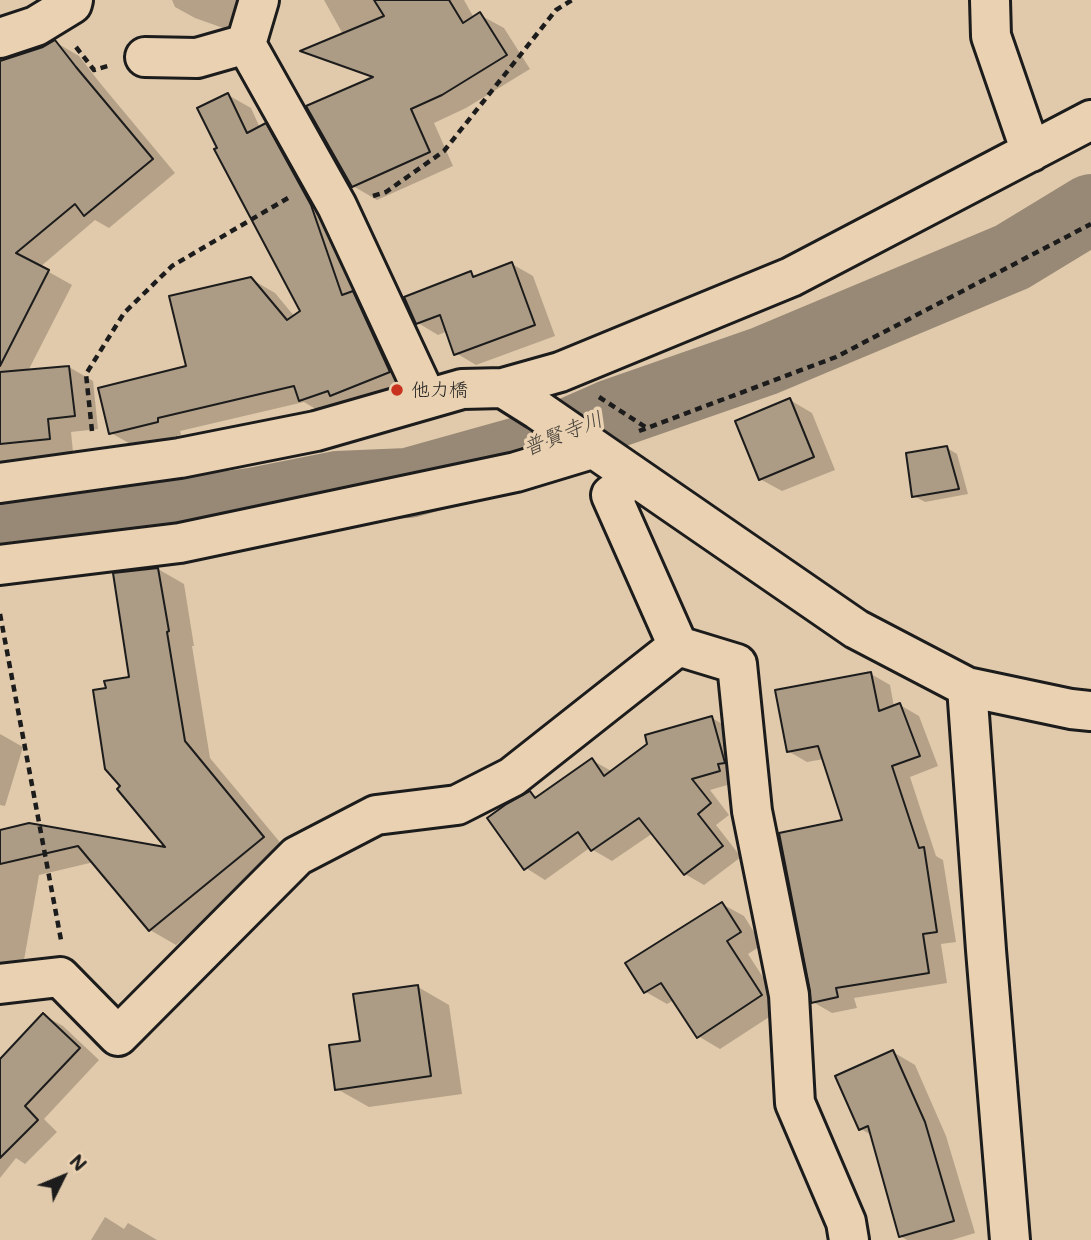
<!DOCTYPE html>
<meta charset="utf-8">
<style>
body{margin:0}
#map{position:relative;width:1091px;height:1240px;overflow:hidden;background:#e1caab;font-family:Mali,sans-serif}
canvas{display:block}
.north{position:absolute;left:28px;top:1142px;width:70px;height:70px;-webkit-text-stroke:5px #e9d1b1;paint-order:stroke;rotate:47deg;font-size:19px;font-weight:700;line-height:28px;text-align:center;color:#1c1c1c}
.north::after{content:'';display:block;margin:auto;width:24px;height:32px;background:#1c1c1c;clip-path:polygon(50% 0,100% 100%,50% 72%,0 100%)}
</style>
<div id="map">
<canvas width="1091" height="1240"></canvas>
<div class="north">N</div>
</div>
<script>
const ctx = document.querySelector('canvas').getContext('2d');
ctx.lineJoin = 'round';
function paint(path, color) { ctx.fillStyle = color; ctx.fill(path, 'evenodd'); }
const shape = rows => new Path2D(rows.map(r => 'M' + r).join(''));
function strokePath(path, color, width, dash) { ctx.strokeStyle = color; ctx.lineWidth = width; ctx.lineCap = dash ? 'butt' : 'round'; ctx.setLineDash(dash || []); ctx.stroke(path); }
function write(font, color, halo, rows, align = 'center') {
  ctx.font = font + ' Mali,"Klee One",sans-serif'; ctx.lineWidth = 7; ctx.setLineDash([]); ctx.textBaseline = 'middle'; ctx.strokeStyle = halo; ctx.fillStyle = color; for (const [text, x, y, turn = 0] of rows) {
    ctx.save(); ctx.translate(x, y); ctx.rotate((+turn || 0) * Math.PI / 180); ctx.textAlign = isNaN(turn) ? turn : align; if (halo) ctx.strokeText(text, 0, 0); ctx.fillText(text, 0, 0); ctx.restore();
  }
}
const shadow = shape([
 [172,0,250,0,254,17,226,29,195,18,175,7],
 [324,0,464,0,474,18,480,15,504,28,530,69,466,108,434,123,453,166,377,200,353,186,375,78,364,72],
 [55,42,79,56,100,83,175,173,109,228,95,220,40,267,72,285,28,371,69,367,93,381,98,429,71,432,73,452,50,454,52,470,0,476,0,63,44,48],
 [228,95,251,108,260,128,265,125,289,139,413,385,324,414,304,402,180,431,181,435,134,446,111,433,188,367,251,279,275,293,295,317,302,312],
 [512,264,533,276,555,336,476,365,456,353,448,331,438,335,418,323,471,273,477,277],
 [790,400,812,413,835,470,782,491,760,479],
 [947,448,957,454,968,494,925,502,914,496],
 [158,569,184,584,194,646,192,646,210,758,288,852,176,945,150,930,94,862,39,875,21,977,0,966,0,832,170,849,122,786,108,690,131,678],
 [871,674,890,685,894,707,900,705,919,716,938,766,910,777,936,856,943,860,956,942,941,944,947,983,854,998,857,1008,832,1013,813,1002,845,821,824,759,807,762,788,751],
 [712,718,731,729,738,782,710,790,729,815,716,825,741,857,704,885,685,874,653,833,612,861,593,850,591,847,545,880,526,868,530,793,538,797,592,760,613,772],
 [0,734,23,747,5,806,0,805],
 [722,904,744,916,762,945,748,954,783,1008,720,1049,698,1036,674,1000,667,1004,646,992],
 [418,987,449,1005,462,1094,369,1107,337,1089,362,1042],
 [43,1015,63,1026,99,1060,44,1119,57,1132,25,1164,16,1158,0,1178,0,1061],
 [893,1052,915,1065,946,1136,975,1233,952,1240,907,1240,900,1236,873,1136,861,1129],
 [105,1217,124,1229,128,1223,157,1240,91,1240]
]);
const river = shape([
 [0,538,251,503,337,486,408,483,537,447,612,414,764,361,1012,257,1091,209]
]);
const building = shape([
 [374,0,449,0,463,23,480,12,507,55,442,95,411,109,430,152,352,187,306,106,373,77,300,51,384,16,374,0],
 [55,40,76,67,153,159,84,216,75,204,16,253,49,270,0,366,0,61,43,47,55,40],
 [228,93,247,133,266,123,311,205,342,295,353,291,390,372,330,396,328,391,299,401,294,386,158,418,158,422,109,434,98,388,186,366,169,296,251,277,287,320,300,311,214,149,217,148,197,108,228,93],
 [512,262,535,325,454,355,440,315,416,324,404,297,471,271,473,277,512,262],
 [69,366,75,416,48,419,50,439,0,444,0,372,69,366],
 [790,398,814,457,759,480,735,421,790,398],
 [947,446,959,489,912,497,906,453,947,446],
 [158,568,169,631,167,632,185,741,264,837,149,931,78,846,0,864,0,830,29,823,165,847,117,789,120,786,105,769,93,690,106,688,104,681,129,677,113,573,158,568],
 [871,672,879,711,900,703,920,756,892,766,919,848,924,847,937,932,923,934,929,973,836,988,838,997,811,1003,810,991,779,833,842,820,818,746,787,752,775,690,871,672],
 [712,716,725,763,718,764,720,771,692,779,711,803,698,814,723,846,684,875,639,818,591,851,578,832,524,870,487,818,505,805,530,791,535,798,592,758,604,776,647,744,645,735,712,716],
 [722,902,741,932,727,941,762,995,697,1038,661,983,644,993,625,963,722,902],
 [418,985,431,1076,335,1090,329,1045,360,1041,353,994,418,985],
 [43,1013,80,1048,25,1106,38,1120,0,1158,0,1059,43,1013],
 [893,1050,925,1122,954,1221,899,1237,868,1126,859,1130,835,1076,893,1050]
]);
const path = shape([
 [76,47,94,70,108,66],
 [373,196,386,192,444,151,556,10,572,0],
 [599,397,647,428],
 [92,431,86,374,124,313,172,266,288,198],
 [639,431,836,357,1091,224],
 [0,614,61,940]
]);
const street = shape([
 [259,0,246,44,337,206,427,399],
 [990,0,991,36,1031,152],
 [0,38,36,26,72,4,73,0],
 [145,57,197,58,246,44],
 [503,388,560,372,791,277,1091,120],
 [634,477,611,495,678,646,737,664,752,811,789,995,795,1103,846,1222,849,1240],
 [0,483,180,458,316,431,462,389,503,388,538,410,856,629,967,687,1071,709,1091,711],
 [0,565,180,543,516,472,592,449],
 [967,687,986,950,1010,1240],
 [0,984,60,977,118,1036,297,856,376,815,457,805,512,777,678,646]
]);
const markers = [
 [397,390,7,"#c8321e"]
];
const poiNames = [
 ["他力橋",411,390]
];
const waterNames = [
 ["普賢寺川",563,434,-22]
];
paint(shadow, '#0003');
strokePath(river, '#988976', 70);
paint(building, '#ad9c85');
strokePath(building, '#1c1c1c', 2);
strokePath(street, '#1c1c1c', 44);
strokePath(path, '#1c1c1c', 4.5, [7, 5]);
strokePath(street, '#e9d1b1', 38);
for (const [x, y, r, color] of markers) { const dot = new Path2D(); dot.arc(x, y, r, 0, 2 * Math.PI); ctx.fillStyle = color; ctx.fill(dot); strokePath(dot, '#e9d1b1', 2.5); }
write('19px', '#1c1c1c', '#e9d1b1', poiNames, 'left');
write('italic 21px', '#47423c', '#e9d1b1', waterNames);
</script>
